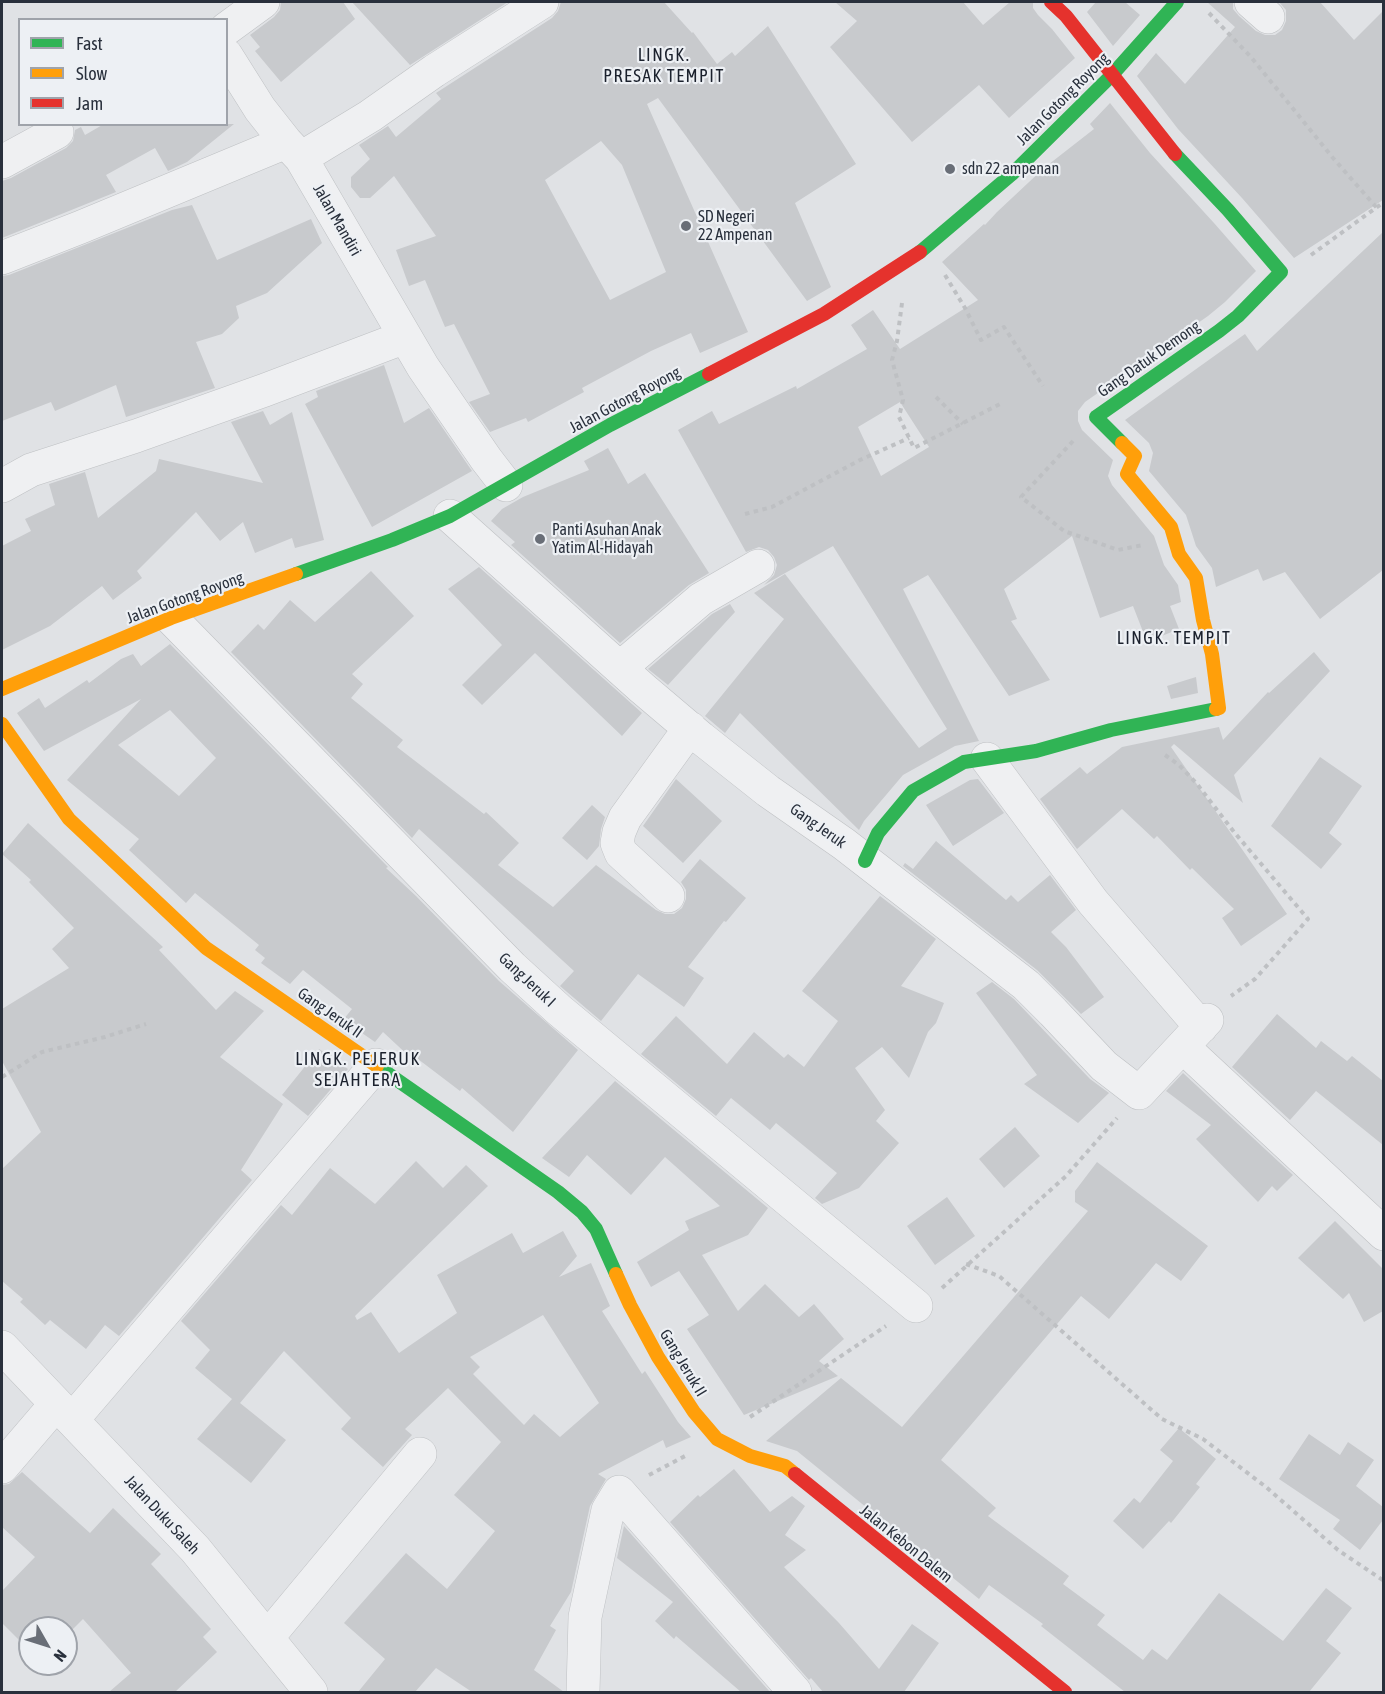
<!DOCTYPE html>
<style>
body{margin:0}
#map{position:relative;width:1385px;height:1694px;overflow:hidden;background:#e0e2e5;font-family:"Asap Condensed",sans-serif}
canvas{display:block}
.frame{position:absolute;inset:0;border:3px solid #29303c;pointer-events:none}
.legend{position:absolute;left:18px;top:18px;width:210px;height:108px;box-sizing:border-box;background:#edf0f4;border:2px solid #9fa3aa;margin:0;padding:8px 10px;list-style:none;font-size:18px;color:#29303c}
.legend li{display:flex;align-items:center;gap:12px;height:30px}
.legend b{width:30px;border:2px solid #9fa3aa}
.north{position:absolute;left:18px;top:1616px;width:60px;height:60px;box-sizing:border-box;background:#edf0f4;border:2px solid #9fa3aa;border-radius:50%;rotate:129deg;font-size:16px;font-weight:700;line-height:24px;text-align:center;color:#29303c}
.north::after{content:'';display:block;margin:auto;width:21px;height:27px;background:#696e77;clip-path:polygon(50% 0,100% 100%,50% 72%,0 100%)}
</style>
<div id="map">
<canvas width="1385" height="1694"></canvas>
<div class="frame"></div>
<ul class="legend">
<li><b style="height:8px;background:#30b455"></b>Fast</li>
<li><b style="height:8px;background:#ff9f0a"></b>Slow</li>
<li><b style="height:8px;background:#e5322d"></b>Jam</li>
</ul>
<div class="north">N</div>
</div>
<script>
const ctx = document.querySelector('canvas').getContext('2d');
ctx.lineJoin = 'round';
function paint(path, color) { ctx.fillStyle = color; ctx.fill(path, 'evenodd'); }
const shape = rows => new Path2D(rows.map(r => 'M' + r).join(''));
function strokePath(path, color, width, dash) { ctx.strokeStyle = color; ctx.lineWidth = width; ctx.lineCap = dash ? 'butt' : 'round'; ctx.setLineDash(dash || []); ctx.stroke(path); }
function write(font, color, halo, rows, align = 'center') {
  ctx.font = font + ' "Asap Condensed",sans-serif'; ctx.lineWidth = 4.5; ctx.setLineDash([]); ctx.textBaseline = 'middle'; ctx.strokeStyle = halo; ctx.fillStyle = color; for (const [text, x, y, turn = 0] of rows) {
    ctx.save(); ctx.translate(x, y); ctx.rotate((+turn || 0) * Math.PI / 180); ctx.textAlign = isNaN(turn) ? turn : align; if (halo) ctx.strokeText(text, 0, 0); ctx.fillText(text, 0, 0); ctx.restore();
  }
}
const building = shape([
 [281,2,343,2,355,19,281,82,255,51,260,47,250,35,274,17,280,10],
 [352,2,508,2,410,65],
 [561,2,664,2,692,33,693,32,717,64,732,52,735,56,768,26,856,164,795,203,831,287,807,301,658,98,647,104,748,332,700,353,691,333,651,351,582,388,584,392,528,422,526,418,490,432,469,402,490,394,454,324,445,327,425,280,409,286,396,250,436,236,394,176,370,198,360,198,351,187,351,177,370,159,359,145,388,126,396,137,441,99,436,93,552,18,558,11],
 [601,141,622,165,666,272,610,300,545,180],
 [835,2,963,2,983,25,1010,2,1033,2,1033,8,1038,15,1052,29,1075,58,1009,118,979,85,912,142,830,47,857,21],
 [1096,2,1125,2,1140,15,1113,46,1087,12],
 [1207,2,1233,2,1233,9,1239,16,1256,31,1265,35,1275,35,1282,30,1286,21,1286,10,1279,2,1320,2,1354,40,1383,11,1383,200,1294,258,1242,198,1178,129,1137,76,1156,53,1185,84,1235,27],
 [1110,103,1150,153,1214,223,1256,271,1225,302,1208,316,1085,402,1078,411,1078,421,1082,430,1113,460,1108,476,1112,485,1154,536,1164,565,1178,585,1181,602,1170,606,1179,629,1147,642,1133,606,1100,618,1072,536,1004,589,1017,619,1011,621,1050,680,1009,696,928,575,903,589,979,741,955,746,903,775,864,821,859,830,740,713,725,733,705,716,784,619,754,593,785,574,919,748,947,729,833,546,764,585,774,575,777,565,774,557,768,550,759,547,746,552,678,430,712,411,719,424,796,386,797,389,867,349,851,325,873,310,900,349,978,300,942,262,984,224,985,225,997,212,1044,168,1094,129,1090,124],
 [900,402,929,447,881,476,858,427],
 [104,124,234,124,187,162,168,171,155,148,106,175,116,192,2,238,2,181,11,178,66,148,73,141,75,130,81,127,85,135],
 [192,205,217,260,311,219,322,243,267,293,236,306,239,318,222,334,196,342,215,388,126,417,116,385,55,411,51,402,2,421,2,276,9,275,172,210],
 [1383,232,1383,570,1320,619,1285,572,1263,581,1258,569,1216,587,1212,568,1196,546,1186,515,1149,471,1153,453,1149,443,1125,420,1245,334,1257,351],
 [384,365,404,423,429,408,472,471,372,527,305,404,318,397,316,391],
 [263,411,270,425,292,412,324,540,295,548,292,538,255,553,243,522,220,541,196,512,137,571,142,578,113,600,102,586,50,626,2,650,2,546,31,531,25,519,55,505,49,484,85,472,98,518,156,471,159,459,263,483,231,422],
 [608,448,628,484,645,473,709,573,689,585,620,643,511,545,515,542,491,521,502,509,523,497,589,470,584,461],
 [479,567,642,713,622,736,535,653,482,705,462,685,502,645,448,589],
 [371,571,414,616,352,674,363,684,351,698,403,740,397,747,484,814,486,812,519,843,498,865,553,907,596,865,656,910,665,914,674,914,682,908,686,899,686,890,681,882,700,859,746,898,726,922,724,921,688,967,704,978,684,1007,638,974,601,1021,560,986,574,971,419,829,412,838,231,652,258,624,264,630,290,600,315,622],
 [730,604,735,612,668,685,648,669,712,614],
 [170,644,388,867,386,868,416,896,499,981,578,1050,513,1132,462,1088,460,1091,414,1056,412,1059,383,1032,375,1042,343,1020,352,1009,303,970,290,984,261,963,265,958,255,950,259,945,195,893,186,903,129,850,139,839,67,780,141,699,44,751,17,713,39,698,45,708,87,680,89,683,121,659,133,654,141,666],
 [170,710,216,758,179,796,118,745],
 [1314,652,1330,671,1234,775,1243,803,1174,744,1171,747,1287,914,1241,946,1222,918,1234,909,1192,868,1190,870,1157,836,1154,839,1122,809,1077,849,1040,799,1080,767,1087,774,1122,747,1219,727,1223,740,1268,692,1269,693],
 [1196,677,1198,693,1171,699,1167,686],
 [1320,757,1362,786,1329,833,1342,844,1321,869,1271,826],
 [676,779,722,821,683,863,643,826],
 [978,779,1004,813,953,846,926,805,970,780],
 [592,805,605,817,601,829,599,846,587,860,562,838],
 [28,823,163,947,159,950,216,1010,235,991,264,1011,220,1057,283,1104,241,1170,252,1180,119,1336,105,1325,86,1349,50,1320,45,1325,20,1302,23,1299,2,1281,2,1169,41,1132,2,1061,2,1009,69,968,52,949,74,928,29,882,31,880,2,854],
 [936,841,1006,900,1011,895,1018,902,1050,875,1076,910,1051,932,1066,947,1104,997,1081,1014,1037,970,903,866,905,863,913,869],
 [880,896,936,939,901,986,944,1003,936,1023,928,1032,909,1078,882,1047,855,1068,885,1110,876,1121,899,1143,859,1188,822,1204,815,1198,837,1173,776,1123,770,1130,731,1098,716,1116,641,1054,676,1016,727,1064,754,1032,784,1058,788,1054,804,1067,838,1021,802,991],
 [992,982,1014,999,1090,1079,1109,1093,1078,1123,1024,1084,1037,1075,976,993],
 [1277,1014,1316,1048,1321,1041,1347,1061,1352,1056,1383,1081,1383,1145,1316,1091,1290,1120,1232,1067],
 [319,1049,348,1069,308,1116,282,1095],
 [1183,1073,1293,1175,1277,1191,1272,1186,1258,1202,1196,1139,1211,1125,1166,1091],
 [615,1081,768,1208,748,1235,702,1255,738,1311,765,1284,799,1317,814,1304,844,1339,819,1361,838,1376,744,1415,687,1329,709,1315,679,1271,651,1287,637,1262,689,1230,685,1221,720,1206,665,1157,631,1195,587,1155,569,1177,542,1158],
 [1015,1127,1040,1156,1004,1188,979,1159],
 [416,1161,443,1188,466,1165,488,1186,355,1316,357,1320,371,1312,399,1353,457,1313,437,1275,512,1233,523,1253,563,1231,577,1256,559,1277,591,1263,610,1306,602,1311,642,1374,645,1371,678,1422,691,1437,666,1448,663,1440,598,1474,606,1479,590,1506,571,1592,550,1626,556,1630,534,1670,564,1692,472,1692,436,1668,415,1692,358,1692,385,1659,344,1623,406,1553,447,1589,495,1531,454,1495,501,1442,448,1388,405,1429,412,1435,383,1467,341,1429,351,1418,284,1351,240,1403,286,1440,251,1483,197,1439,232,1399,195,1368,210,1350,181,1321,281,1205,292,1215,330,1168,375,1204],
 [543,1315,599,1403,560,1437,534,1414,524,1425,473,1374,480,1367,470,1357],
 [1097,1162,1208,1246,1181,1281,1156,1263,1109,1319,1081,1296,941,1460,996,1508,988,1516,1069,1576,1063,1584,1105,1615,1097,1625,1143,1660,1152,1649,1167,1660,1219,1593,1283,1641,1326,1588,1352,1608,1326,1641,1341,1653,1309,1692,1125,1692,1041,1626,1043,1624,989,1585,979,1599,797,1451,766,1441,841,1378,902,1427,1088,1211,1075,1202,1075,1191],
 [947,1197,975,1236,935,1265,907,1226],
 [1335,1221,1383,1269,1383,1311,1364,1322,1349,1293,1343,1299,1298,1258],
 [1179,1428,1216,1459,1196,1484,1200,1487,1171,1523,1169,1521,1143,1549,1113,1521,1134,1498,1140,1503,1173,1461,1160,1450],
 [1309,1434,1340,1455,1348,1442,1374,1460,1356,1486,1383,1507,1383,1520,1360,1550,1333,1529,1340,1520,1279,1479],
 [734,1469,770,1512,792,1496,805,1506,785,1535,806,1550,784,1567,839,1623,879,1669,912,1624,939,1643,904,1692,823,1692,811,1678,809,1680,670,1522,698,1495,700,1497],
 [22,1472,90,1533,113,1508,161,1554,151,1564,211,1629,203,1637,217,1652,175,1692,109,1692,131,1673,83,1619,66,1636,66,1628,30,1628,30,1651,2,1623,2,1591,35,1557,2,1527,2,1485,9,1484],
 [624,1526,770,1692,741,1692,676,1636,674,1639,655,1621,673,1602,617,1558]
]);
const path = shape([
 [1209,13,1251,57,1333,158,1377,208],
 [1311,255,1384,202],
 [945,275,965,308,981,340,1004,327,1043,386],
 [902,303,897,341,892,360,903,400,899,417,914,448,1000,404],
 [936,397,963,424],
 [1073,441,1021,497,1064,531,1118,550,1143,545],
 [745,514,772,507,860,460,909,438],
 [1165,755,1179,765,1197,784,1234,832,1308,919,1255,979,1231,996],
 [2,1077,42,1052,105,1037,146,1024],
 [966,1264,999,1276,1162,1419,1203,1439,1266,1487,1338,1550,1384,1581],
 [942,1288,1066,1176,1117,1118],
 [750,1417,886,1326],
 [649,1475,687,1455]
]);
const street = shape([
 [1251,2,1268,17],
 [226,29,263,2],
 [226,55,260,109,286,142],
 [301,158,370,116,434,71,542,2],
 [2,162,57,132],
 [2,258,81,227,286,142,301,158,423,367,486,459,506,485],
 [2,486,31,470,136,436,265,390,405,337],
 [450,516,642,688,701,738,768,791,844,844,1026,985,1053,1012,1104,1066,1139,1093,1207,1020],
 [171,618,512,967,559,1010,916,1306],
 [620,668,701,599,758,566],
 [987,759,1093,902,1201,1027],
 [668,896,621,853,617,843,619,832,625,818,690,728],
 [1183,1047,1384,1234],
 [2,1347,195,1549,311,1692],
 [72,1420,376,1065],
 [2,1467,56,1404],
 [267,1638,420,1454],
 [583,1692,585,1617,608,1510,619,1492,795,1692]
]);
const fast = shape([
 [920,252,1012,174,1111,76,1177,2],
 [1122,443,1096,417,1219,331,1238,316,1281,272,1228,210,1175,154],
 [296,574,392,540,450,516,610,425,709,374],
 [865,861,878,833,913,791,964,762,1036,751,1111,730,1216,709],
 [377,1066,558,1192,582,1212,596,1229,616,1274]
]);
const slow = shape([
 [1122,443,1135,456,1127,474,1171,527,1179,554,1196,578,1203,620,1212,654,1219,708,1216,709],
 [2,689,171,618,296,574],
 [2,724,69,819,206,948,377,1066],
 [616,1274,630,1305,658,1357,694,1412,717,1439,750,1456,785,1466,795,1474]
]);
const jam = shape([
 [1051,2,1066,16,1175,154],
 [709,374,824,314,920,252],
 [795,1474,1065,1692]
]);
const markers = [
 [950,169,6,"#696e77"],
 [686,226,6,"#696e77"],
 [540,539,6,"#696e77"]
];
const streetNames = [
 ["Jalan Gotong Royong",1063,99,-45],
 ["Jalan Mandiri",337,220,60],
 ["Gang Datuk Demong",1149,359,-35],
 ["Jalan Gotong Royong",625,400,-28],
 ["Jalan Gotong Royong",185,598,-20],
 ["Gang Jeruk",818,826,35],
 ["Gang Jeruk I",527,980,43],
 ["Gang Jeruk II",330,1013,35],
 ["Gang Jeruk II",683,1363,59],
 ["Jalan Duku Saleh",162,1515,47],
 ["Jalan Kebon Dalem",906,1544,39]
];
const poiNames = [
 ["sdn 22 ampenan",962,169],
 ["SD Negeri",698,217],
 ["22 Ampenan",698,235],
 ["Panti Asuhan Anak",552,530],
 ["Yatim Al-Hidayah",552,548]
];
const neighbourhoodNames = [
 ["LINGK.",664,55],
 ["PRESAK TEMPIT",664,76],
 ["LINGK. TEMPIT",1174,638],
 ["LINGK. PEJERUK",358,1059],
 ["SEJAHTERA",358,1080]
];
paint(building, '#c8cacd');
strokePath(street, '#bec0c3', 34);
strokePath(path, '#bec0c3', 4, [4.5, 4.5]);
strokePath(street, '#eff0f2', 33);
strokePath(fast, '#30b455', 14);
strokePath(slow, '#ff9f0a', 14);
strokePath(jam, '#e5322d', 14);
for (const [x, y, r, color] of markers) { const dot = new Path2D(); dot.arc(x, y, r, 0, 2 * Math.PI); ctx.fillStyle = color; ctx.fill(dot); strokePath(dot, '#edf0f4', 2); }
write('16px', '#29303c', '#edf0f4', streetNames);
write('16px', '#29303c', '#edf0f4', poiNames, 'left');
ctx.letterSpacing = '1.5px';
write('18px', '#1b212d', '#edf0f4', neighbourhoodNames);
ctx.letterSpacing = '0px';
</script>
